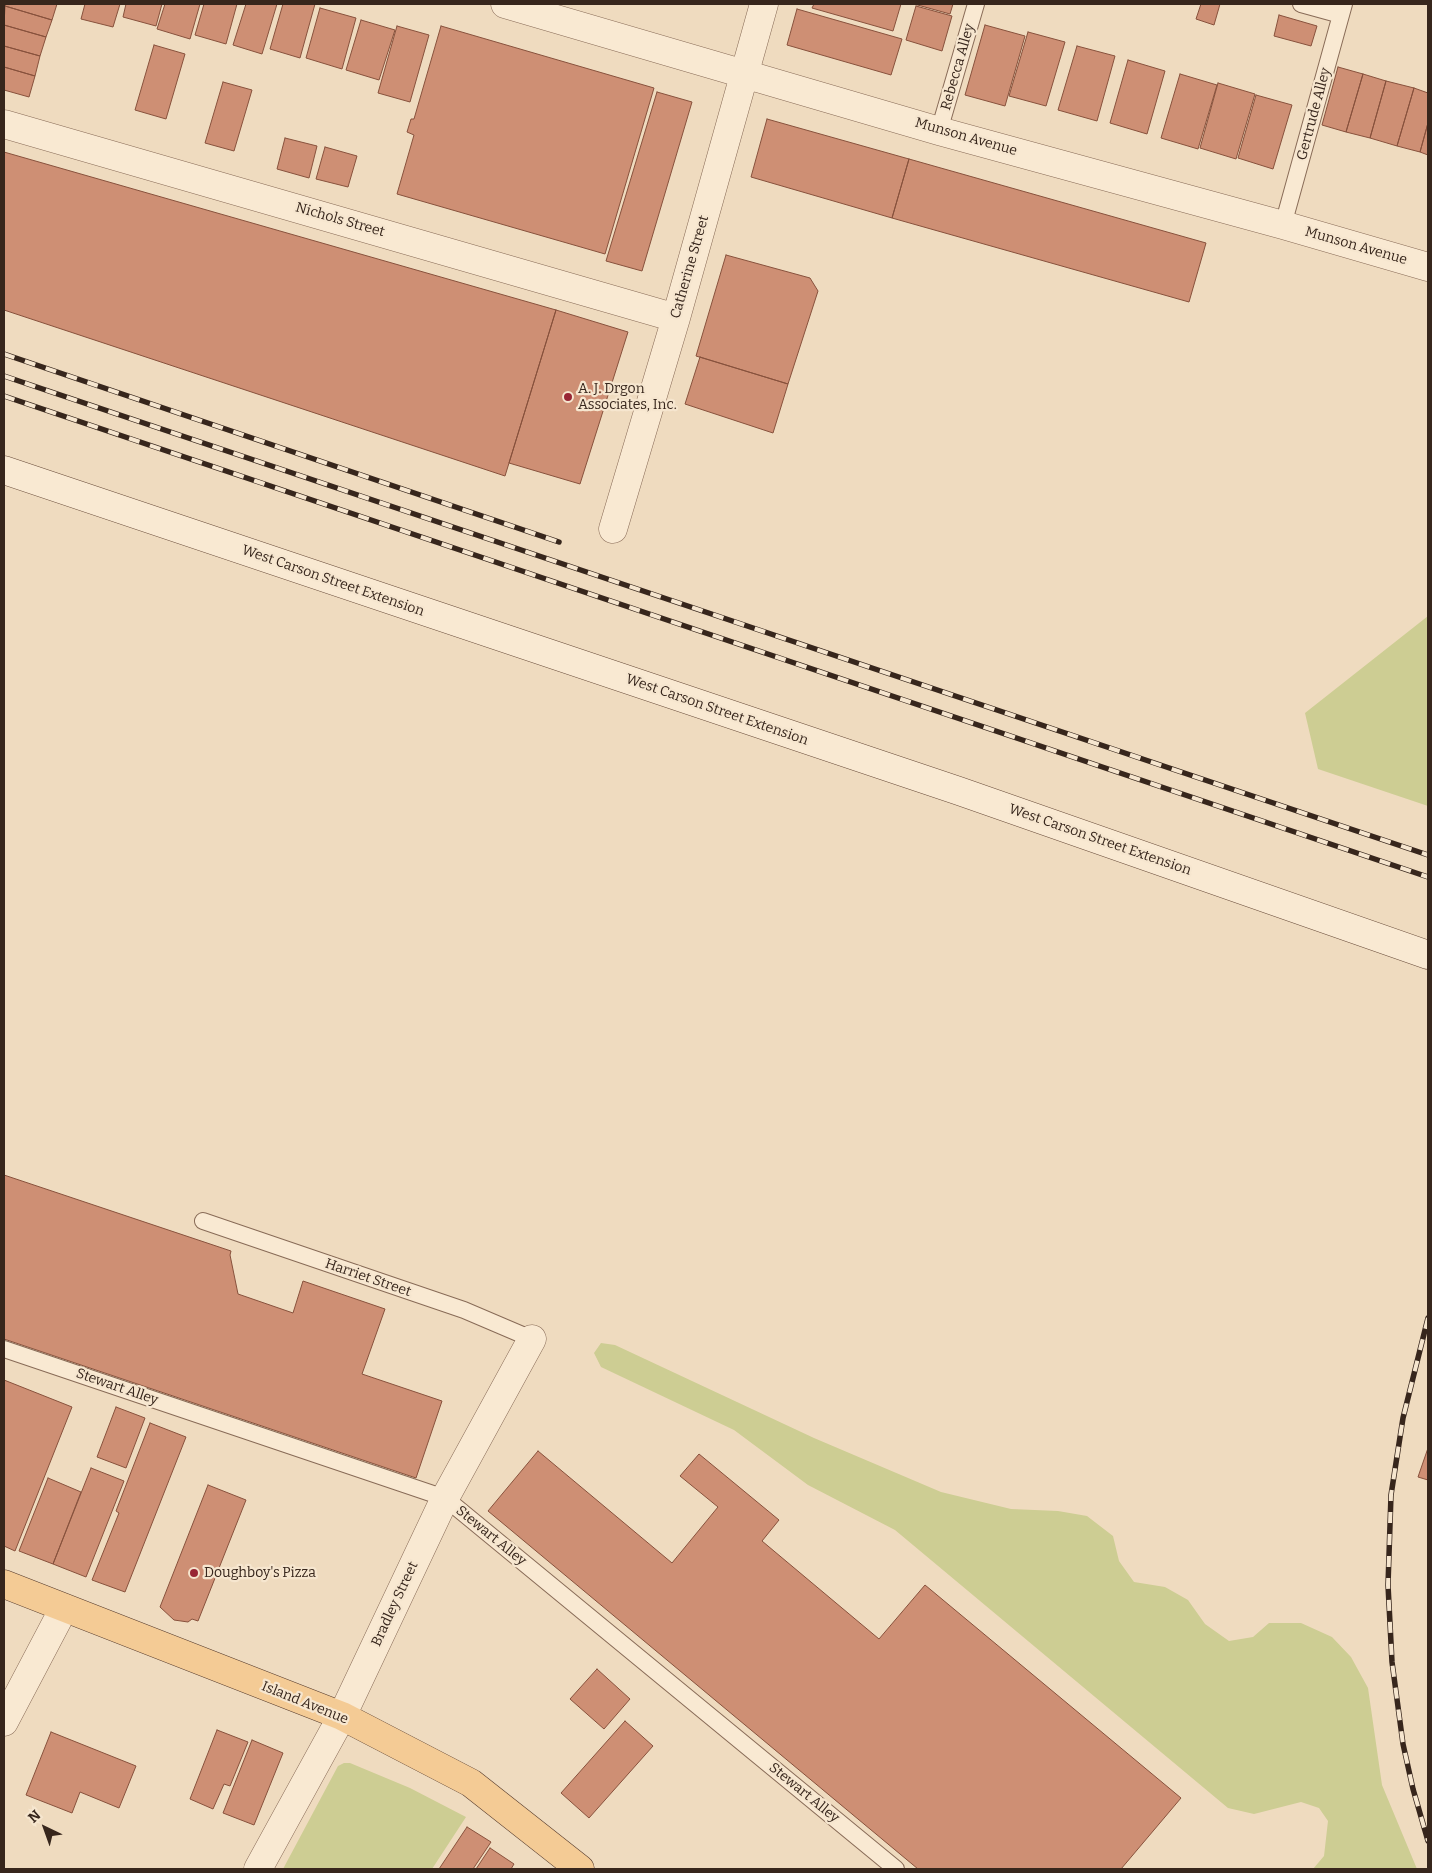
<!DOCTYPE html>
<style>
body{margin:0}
#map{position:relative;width:1432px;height:1873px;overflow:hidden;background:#efdbbf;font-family:Bitter,serif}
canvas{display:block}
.frame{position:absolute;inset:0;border:5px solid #37261c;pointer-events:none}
.north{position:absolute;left:20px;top:1803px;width:50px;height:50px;-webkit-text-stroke:4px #f6e6cf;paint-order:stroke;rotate:318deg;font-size:14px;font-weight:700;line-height:20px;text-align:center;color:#37261c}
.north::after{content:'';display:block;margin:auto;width:18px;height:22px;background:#37261c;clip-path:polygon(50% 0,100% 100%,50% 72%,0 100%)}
</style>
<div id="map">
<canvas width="1432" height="1873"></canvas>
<div class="frame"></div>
<div class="north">N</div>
</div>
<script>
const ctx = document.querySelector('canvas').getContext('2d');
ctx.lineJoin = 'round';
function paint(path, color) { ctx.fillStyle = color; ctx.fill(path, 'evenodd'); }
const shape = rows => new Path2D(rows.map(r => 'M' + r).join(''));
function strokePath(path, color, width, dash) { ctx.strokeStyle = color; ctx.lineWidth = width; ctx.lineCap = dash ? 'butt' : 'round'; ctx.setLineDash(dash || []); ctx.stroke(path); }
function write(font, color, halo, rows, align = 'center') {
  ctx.font = font + ' Bitter,serif'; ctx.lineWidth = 4.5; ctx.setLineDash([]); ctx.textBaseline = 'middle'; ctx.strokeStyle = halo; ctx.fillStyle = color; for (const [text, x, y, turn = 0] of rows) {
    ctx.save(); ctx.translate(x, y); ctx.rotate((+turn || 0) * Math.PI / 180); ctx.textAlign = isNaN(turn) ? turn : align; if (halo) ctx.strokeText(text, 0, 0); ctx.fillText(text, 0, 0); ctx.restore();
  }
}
const green = shape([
 [1428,616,1428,806,1318,769,1305,713],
 [601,1343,615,1345,814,1438,941,1492,1011,1509,1058,1511,1087,1516,1113,1536,1119,1561,1134,1582,1165,1587,1188,1600,1205,1624,1229,1641,1253,1637,1269,1623,1301,1623,1332,1637,1351,1657,1368,1688,1382,1785,1417,1869,1313,1869,1324,1856,1328,1821,1319,1808,1301,1802,1254,1814,1228,1808,895,1530,808,1485,734,1430,601,1367,594,1353],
 [344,1763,350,1763,410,1788,466,1817,432,1869,283,1869,338,1766]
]);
const building = shape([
 [5,4,57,4,52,20,5,6,5,4],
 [85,4,120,4,113,27,81,19,85,4],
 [126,4,162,4,156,26,123,17,126,4],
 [165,4,200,4,190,39,157,29,165,4],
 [204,4,237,4,226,44,195,35,204,4],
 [246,4,277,4,262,54,233,45,246,4],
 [283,4,315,4,300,58,270,49,283,4],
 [814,4,901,4,893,31,812,8,814,4],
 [914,4,953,4,950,14,914,4],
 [1201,4,1220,4,1214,25,1196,19,1201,4],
 [5,6,52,20,46,37,4,25,5,6],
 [916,6,952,16,942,51,906,40,916,6],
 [320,8,356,18,342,69,306,58,320,8],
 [797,9,902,39,891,75,787,45,797,9],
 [1279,15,1317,26,1311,46,1274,36,1279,15],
 [361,20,395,30,379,80,346,70,361,20],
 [4,25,46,37,40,56,4,46,4,25],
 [985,25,1025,36,1005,106,965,95,985,25],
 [397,26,429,35,410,102,378,93,397,26],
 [441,26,654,88,605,254,397,194,414,135,407,132,411,119,414,119,441,26],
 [1028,32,1065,42,1046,106,1009,96,1028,32],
 [154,45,185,54,166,119,135,110,154,45],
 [4,46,40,56,35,76,4,67,4,46],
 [1077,46,1115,56,1097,121,1058,110,1077,46],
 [1128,60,1165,71,1147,134,1110,123,1128,60],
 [4,67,35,76,29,97,4,90,4,67],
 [1338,67,1363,74,1346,132,1322,125,1338,67],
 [1180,74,1217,85,1198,149,1161,138,1180,74],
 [1363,74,1386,81,1370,138,1346,132,1363,74],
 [1386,81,1414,88,1397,146,1370,138,1386,81],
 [223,82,252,90,234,151,205,143,223,82],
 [1218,83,1255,94,1236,159,1200,148,1218,83],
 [1414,88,1428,93,1428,123,1420,152,1397,146,1414,88],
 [657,92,692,102,642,271,606,261,657,92],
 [1256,95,1292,105,1273,169,1238,158,1256,95],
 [767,119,909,159,892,218,751,177,767,119],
 [1428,123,1428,155,1420,152,1428,123],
 [285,138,317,146,309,178,277,169,285,138],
 [325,147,357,156,348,187,316,179,325,147],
 [4,152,556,310,505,476,4,310,4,152],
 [909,159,1206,243,1189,302,892,218,909,159],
 [726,255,810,278,818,291,788,384,696,356,726,255],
 [556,310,628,332,580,484,509,463,556,310],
 [700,357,788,384,773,433,685,404,700,357],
 [4,1175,231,1251,230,1255,238,1294,293,1313,303,1281,385,1309,362,1374,442,1401,416,1478,4,1339,4,1175],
 [4,1380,72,1407,15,1551,4,1546,4,1380],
 [116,1407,145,1418,126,1468,97,1457,116,1407],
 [150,1423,186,1437,125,1592,92,1580,119,1513,116,1511,150,1423],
 [1428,1448,1428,1480,1418,1477,1428,1448],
 [538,1451,672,1563,718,1507,680,1476,699,1454,779,1520,762,1541,879,1639,925,1585,1181,1798,1121,1869,918,1869,488,1511,538,1451],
 [91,1468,124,1481,86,1577,53,1564,91,1468],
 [48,1478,81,1492,53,1564,19,1551,48,1478],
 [208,1485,246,1500,198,1621,192,1619,188,1622,174,1620,160,1607,208,1485],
 [597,1669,630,1699,604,1729,570,1699,597,1669],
 [625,1721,653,1746,589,1818,561,1793,625,1721],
 [217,1730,248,1742,230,1786,224,1784,213,1809,190,1799,217,1730],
 [51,1732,136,1766,119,1808,80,1792,72,1813,26,1795,51,1732],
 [252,1740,283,1753,254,1825,223,1813,252,1740],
 [467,1827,491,1842,473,1869,439,1869,467,1827],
 [490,1848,514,1864,511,1869,476,1869,490,1848]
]);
const lane = shape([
 [1301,4,1341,15],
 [939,131,976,4],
 [1283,225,1344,4],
 [203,1221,464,1310,532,1339],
 [4,1349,445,1498,896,1869]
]);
const street = shape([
 [505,4,939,131,1283,225,1428,267],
 [4,124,676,318],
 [613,529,676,318,764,4],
 [4,1722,64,1608],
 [258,1869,342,1716,445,1498,532,1339]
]);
const secondary = shape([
 [4,470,959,791,1428,955]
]);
const primary = shape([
 [4,1584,342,1716,471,1783,580,1869]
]);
const rail = shape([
 [4,354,559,542],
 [4,376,1428,855],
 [4,396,1428,877],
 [1428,1318,1403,1418,1391,1495,1388,1585,1392,1662,1403,1744,1413,1789,1428,1841]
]);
const markers = [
 [568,397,5,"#982634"],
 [194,1573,5,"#982634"]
];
const streetNames = [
 ["Rebecca Alley",958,67,-74],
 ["Gertrude Alley",1314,114,-75],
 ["Munson Avenue",966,137,16],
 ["Nichols Street",340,220,16],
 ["Munson Avenue",1356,246,16],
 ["Catherine Street",690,267,-74],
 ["West Carson Street Extension",333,581,19],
 ["West Carson Street Extension",717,710,19],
 ["West Carson Street Extension",1100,840,19],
 ["Harriet Street",368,1278,19],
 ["Stewart Alley",117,1387,19],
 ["Stewart Alley",491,1536,39],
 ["Bradley Street",395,1604,-65],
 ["Island Avenue",305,1703,22],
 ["Stewart Alley",804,1793,39]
];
const poiNames = [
 ["A. J. Drgon",578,389],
 ["Associates, Inc.",578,405],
 ["Doughboy's Pizza",204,1573]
];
paint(green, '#cdcd93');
paint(building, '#ce8f74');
strokePath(building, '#87513c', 1);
strokePath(lane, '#886b57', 18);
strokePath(street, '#886b57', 29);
strokePath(secondary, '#694c3a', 29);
strokePath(primary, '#553a2c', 29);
strokePath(lane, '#f9e9d2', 16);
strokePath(street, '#f9e9d2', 28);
strokePath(secondary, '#f9e9d2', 28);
strokePath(primary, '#f4cb95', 28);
strokePath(rail, '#37261c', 5.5);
strokePath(rail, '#f6e6cf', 4, [11]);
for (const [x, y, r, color] of markers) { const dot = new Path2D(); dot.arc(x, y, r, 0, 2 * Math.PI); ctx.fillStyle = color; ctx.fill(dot); strokePath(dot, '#f6e6cf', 2); }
write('14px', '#37261c', '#f6e6cf', streetNames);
write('14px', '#37261c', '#f6e6cf', poiNames, 'left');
</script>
